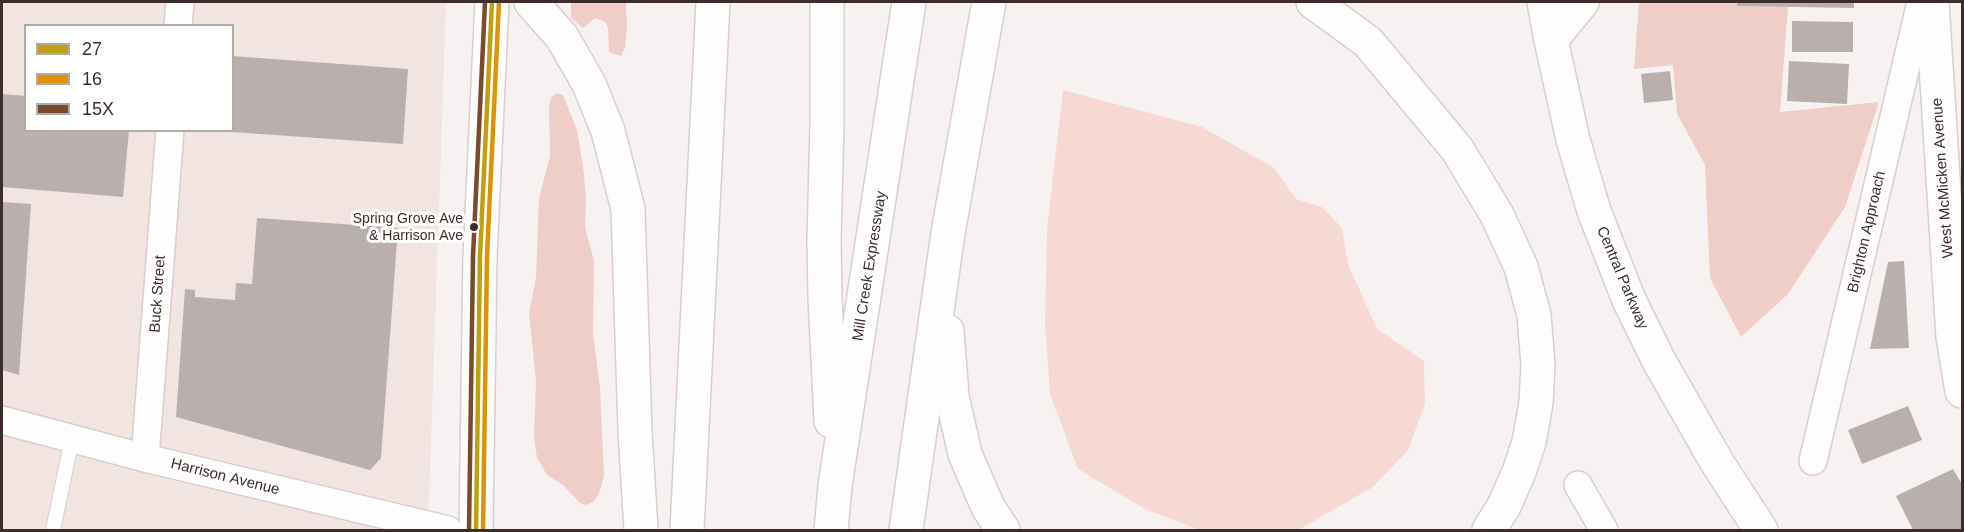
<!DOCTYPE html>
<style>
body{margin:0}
#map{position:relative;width:1964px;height:532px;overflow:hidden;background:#f7f2f1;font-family:Arial,sans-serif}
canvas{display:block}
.frame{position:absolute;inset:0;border:3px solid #3c2d2a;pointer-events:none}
.legend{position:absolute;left:24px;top:24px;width:210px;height:108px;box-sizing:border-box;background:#fff;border:2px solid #b1abaa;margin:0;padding:8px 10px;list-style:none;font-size:18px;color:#3c2d2a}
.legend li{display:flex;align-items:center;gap:12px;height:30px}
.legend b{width:30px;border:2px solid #b1abaa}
</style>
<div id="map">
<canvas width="1964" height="532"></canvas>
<div class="frame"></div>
<ul class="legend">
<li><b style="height:8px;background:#c1a00f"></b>27</li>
<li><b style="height:8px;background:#db9406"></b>16</li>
<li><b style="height:8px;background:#7a4b2a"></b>15X</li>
</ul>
</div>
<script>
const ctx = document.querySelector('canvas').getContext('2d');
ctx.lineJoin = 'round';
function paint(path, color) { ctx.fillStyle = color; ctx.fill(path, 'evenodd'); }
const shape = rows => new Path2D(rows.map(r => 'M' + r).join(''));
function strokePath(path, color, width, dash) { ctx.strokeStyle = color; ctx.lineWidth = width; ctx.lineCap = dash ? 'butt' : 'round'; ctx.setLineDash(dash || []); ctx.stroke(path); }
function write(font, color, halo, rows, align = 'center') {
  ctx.font = font + ' Arial,sans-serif'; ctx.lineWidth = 6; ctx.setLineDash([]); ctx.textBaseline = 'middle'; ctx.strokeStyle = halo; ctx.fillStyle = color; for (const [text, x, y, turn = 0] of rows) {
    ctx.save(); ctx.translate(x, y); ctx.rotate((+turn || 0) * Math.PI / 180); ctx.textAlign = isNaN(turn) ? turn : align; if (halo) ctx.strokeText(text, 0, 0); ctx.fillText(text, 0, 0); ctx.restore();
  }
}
const built = shape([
 [2,2,446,2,428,530,2,530],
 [26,26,232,26,232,130,26,130]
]);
const green = shape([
 [1063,90,1202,127,1274,168,1296,199,1322,207,1342,228,1348,264,1377,329,1424,361,1425,404,1408,450,1373,487,1298,530,1200,530,1145,509,1078,469,1050,394,1045,323,1047,230]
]);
const forest = shape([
 [571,2,626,2,627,26,625,48,621,56,609,52,608,28,605,22,595,18,583,28,571,18],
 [1639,2,1737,2,1737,5,1788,7,1780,112,1879,102,1845,207,1788,294,1741,337,1710,278,1705,165,1677,114,1673,65,1634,69],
 [557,93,563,95,577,130,583,166,586,197,585,227,594,261,593,333,600,388,604,476,599,494,593,502,586,505,580,503,563,485,547,475,537,458,534,437,536,381,529,313,536,277,539,198,550,156,549,108,551,97]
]);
const building = shape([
 [1737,2,1854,2,1854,8,1737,6],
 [1792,21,1853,22,1853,52,1792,52],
 [232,56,408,69,403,144,232,132],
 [1789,61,1849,64,1847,104,1787,101],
 [1670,71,1673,100,1644,103,1641,74],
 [2,94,26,96,26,130,129,130,123,197,2,187],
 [2,202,31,204,19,375,2,370],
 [257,218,398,228,381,458,370,470,176,417,185,289,195,290,195,297,235,300,236,283,252,284],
 [1904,261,1909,348,1870,349,1888,262],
 [1908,406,1922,440,1862,464,1848,430],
 [1953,469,1962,484,1962,530,1913,530,1896,496]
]);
const lane = shape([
 [53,530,72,439]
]);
const street = shape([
 [178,26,180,2],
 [2,420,145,458,448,530],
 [145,458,170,130],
 [1813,461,1921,2],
 [1578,485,1604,530]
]);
const secondary = shape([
 [1932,2,1953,337,1962,391],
 [1551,40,1582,2],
 [476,530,480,256,492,2]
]);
const primary = shape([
 [1544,2,1551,40,1573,140,1594,211,1629,300,1659,361,1718,464,1761,530]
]);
const highway = shape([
 [531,2,562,37,589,84,608,131,628,209,635,432,641,530],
 [827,2,827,124,824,240,825,298,831,421],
 [1313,2,1368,42,1457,149,1497,215,1521,267,1534,315,1538,365,1536,403,1529,442,1519,472,1504,506,1489,530],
 [947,331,952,396,965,454,988,507,1003,530],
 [687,530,713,2],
 [831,530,835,486,909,2],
 [906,530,948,233,989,2]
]);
const bus1 = shape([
 [476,530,480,256,492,2]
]);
const bus2 = shape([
 [483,530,487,256,499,2]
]);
const bus3 = shape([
 [469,530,473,256,485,2]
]);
const markers = [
 [474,227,5,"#3c2d2a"]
];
const busNames = [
 ["Spring Grove Ave",463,219],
 ["& Harrison Ave",463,236]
];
const streetNames = [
 ["West McMicken Avenue",1943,178,-94],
 ["Brighton Approach",1867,232,-77],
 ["Mill Creek Expressway",870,266,-81],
 ["Central Parkway",1622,278,67],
 ["Buck Street",158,294,-86],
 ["Harrison Avenue",225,477,14]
];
paint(built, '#f1e4e1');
paint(green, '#f6d9d3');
paint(forest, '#f0cec8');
paint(building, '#b9b0ae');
strokePath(lane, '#d8cecc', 16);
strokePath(street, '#d8cecc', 30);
strokePath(secondary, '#d8cecc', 36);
strokePath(primary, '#d8cecc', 36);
strokePath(highway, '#d8cecc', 36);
strokePath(lane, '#fefdfd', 14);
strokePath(street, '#fefdfd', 27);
strokePath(secondary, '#fefdfd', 33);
strokePath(primary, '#fefdfd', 33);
strokePath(highway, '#fefdfd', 33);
strokePath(bus1, '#c1a00f', 4.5);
strokePath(bus2, '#db9406', 4.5);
strokePath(bus3, '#7a4b2a', 4.5);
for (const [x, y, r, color] of markers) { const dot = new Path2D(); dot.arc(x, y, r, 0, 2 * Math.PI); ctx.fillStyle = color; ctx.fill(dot); strokePath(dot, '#fff', 2); }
write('14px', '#3c2d2a', '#fff', busNames, 'right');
write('15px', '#3c2d2a', '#fff', streetNames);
</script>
